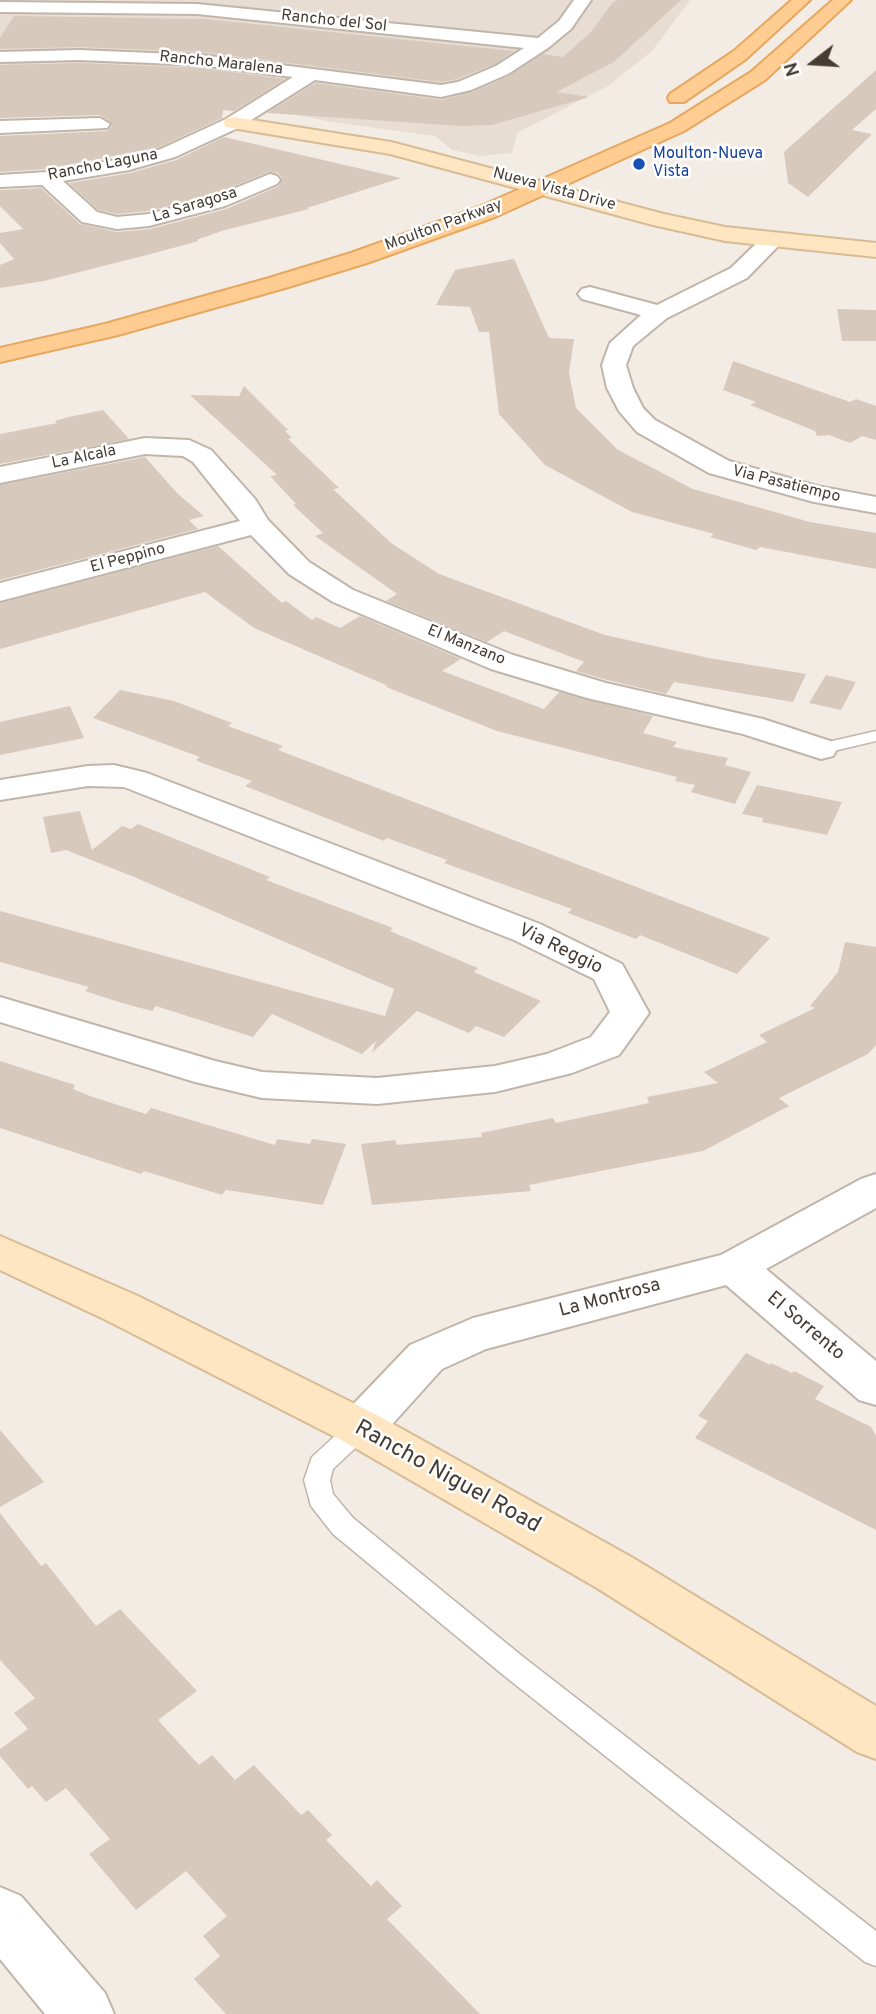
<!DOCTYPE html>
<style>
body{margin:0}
#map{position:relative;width:876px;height:2014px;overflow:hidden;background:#f3ece5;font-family:Overpass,sans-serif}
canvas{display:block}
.north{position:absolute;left:778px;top:28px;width:70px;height:70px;-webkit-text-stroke:5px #fff;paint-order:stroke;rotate:253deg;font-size:19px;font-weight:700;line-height:28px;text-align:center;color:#453c34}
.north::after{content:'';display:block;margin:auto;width:24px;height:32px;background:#453c34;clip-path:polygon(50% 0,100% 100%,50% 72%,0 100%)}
</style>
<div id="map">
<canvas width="876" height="2014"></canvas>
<div class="north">N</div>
</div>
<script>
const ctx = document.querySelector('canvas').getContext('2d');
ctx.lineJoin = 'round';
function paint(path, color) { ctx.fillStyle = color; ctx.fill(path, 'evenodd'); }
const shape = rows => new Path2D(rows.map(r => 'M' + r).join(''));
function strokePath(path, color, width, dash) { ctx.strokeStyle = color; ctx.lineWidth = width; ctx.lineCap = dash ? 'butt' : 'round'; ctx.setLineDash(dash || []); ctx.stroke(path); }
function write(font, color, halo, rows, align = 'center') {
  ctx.font = font + ' Overpass,sans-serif'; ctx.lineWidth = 5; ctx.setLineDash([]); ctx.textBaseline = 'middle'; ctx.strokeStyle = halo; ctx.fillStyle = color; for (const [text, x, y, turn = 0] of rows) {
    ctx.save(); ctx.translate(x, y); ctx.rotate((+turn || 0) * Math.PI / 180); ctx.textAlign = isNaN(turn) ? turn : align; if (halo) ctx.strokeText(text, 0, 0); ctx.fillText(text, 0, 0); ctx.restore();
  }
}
const residential = shape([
 [0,0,690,0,652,51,608,86,517,133,512,153,481,156,452,150,435,136,332,122,235,103,0,92]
]);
const building = shape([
 [618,0,681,0,614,62,556,92,589,97,492,125,461,126,267,113,316,83,441,100,472,92,509,76,543,54,563,57,591,32,613,2],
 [14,16,205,19,514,51,495,64,457,79,441,82,201,52,79,47,0,49,0,38],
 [79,63,201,68,285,79,234,111,223,110,222,118,160,147,47,169,0,172,0,136,107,131,112,126,111,122,100,115,0,118,0,65],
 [876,70,876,109,852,130,872,134,808,197,788,183,784,152],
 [224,137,401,178,307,208,309,209,225,230,196,240,199,241,143,256,44,281,0,288,0,265,14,259,0,243,0,233,23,229,0,206,0,190,41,188,80,224,117,232,150,229,226,209,279,186,282,178,278,173,269,172,210,196,149,211,117,214,98,210,69,183,130,173,176,160],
 [514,259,549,338,574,339,569,373,576,408,618,450,693,489,810,522,876,533,876,569,760,547,756,550,710,537,714,534,632,512,545,465,499,414,489,332,479,332,470,307,436,305,455,270],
 [837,309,876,310,876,341,842,341],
 [733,361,850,402,856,399,876,406,876,440,862,436,850,443,829,435,817,436,815,431,750,405,756,402,723,390],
 [244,386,288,430,285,431,292,438,288,439,339,488,333,489,391,543,439,574,605,635,709,658,806,674,793,702,674,682,666,694,607,680,576,671,584,662,504,631,487,642,386,601,397,594,315,536,323,533,293,505,296,504,270,476,277,475,190,395,239,396],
 [103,410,129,439,0,464,0,434,57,423,55,421,69,417],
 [145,457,178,494,204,516,189,520,198,529,0,580,0,485],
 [218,546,282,603,286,601,312,620,316,617,340,628,360,616,461,659,442,671,544,709,559,692,653,716,643,733,677,742,673,747,728,758,725,765,751,772,735,804,691,792,695,785,675,781,677,777,497,731,386,687,388,686,254,628,205,592,0,649,0,603],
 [826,675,856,682,841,710,809,703],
 [120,690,174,701,232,723,228,726,283,746,278,750,770,938,737,974,640,935,636,939,568,913,572,909,444,863,447,860,387,838,384,841,245,786,252,781,202,763,196,760,200,757,93,718],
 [70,706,84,738,0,755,0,722],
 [757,785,806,795,842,802,827,835,762,822,763,818,742,814],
 [80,811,92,850,122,826,131,829,138,824,270,877,266,880,393,928,390,931,478,968,474,972,541,1001,504,1037,476,1026,469,1033,417,1011,372,1053,376,1041,362,1054,272,1014,253,1037,156,1006,152,1011,122,1003,85,991,89,987,0,962,0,911,385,1016,394,989,134,877,66,850,51,853,43,817],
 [845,942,876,947,876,1045,868,1054,779,1098,789,1106,703,1151,529,1185,531,1191,372,1205,361,1144,395,1140,397,1145,482,1137,481,1133,553,1118,556,1123,649,1103,647,1097,718,1083,704,1072,767,1042,759,1035,815,1008,810,1006,838,972],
 [0,1061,75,1085,73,1089,90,1096,146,1114,151,1108,275,1145,277,1139,310,1144,312,1139,346,1144,323,1205,226,1190,222,1195,144,1171,141,1174,0,1128],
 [746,1353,770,1365,771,1363,792,1373,794,1371,824,1386,815,1399,871,1427,876,1436,876,1530,695,1438,708,1421,698,1416],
 [0,1430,44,1482,0,1507],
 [0,1513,41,1566,46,1563,96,1626,120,1609,197,1691,158,1720,199,1765,212,1755,235,1780,254,1765,301,1815,308,1810,332,1835,326,1840,371,1886,377,1880,402,1906,387,1919,480,2014,226,2014,194,1979,220,1956,203,1936,227,1916,186,1871,136,1910,89,1854,110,1839,66,1788,46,1802,32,1786,28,1789,0,1756,0,1749,28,1729,14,1713,35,1698,0,1660]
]);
const lane = shape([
 [876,731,876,741,821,754,812,749,815,745,876,731],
 [360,1418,369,1421,373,1428,369,1435,333,1469,330,1480,333,1494,353,1518,522,1656,876,1931,876,1966,865,1962,502,1674,333,1534,311,1506,304,1480,312,1457,351,1421,360,1418]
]);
const street = shape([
 [574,0,591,0,571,29,548,48,508,74,471,90,441,97,315,80,240,127,175,157,129,170,63,181,97,212,117,217,149,214,211,198,270,174,277,176,280,180,277,184,225,206,149,226,117,229,82,222,42,185,0,187,0,175,47,172,127,158,161,149,226,119,293,77,201,65,79,60,0,62,0,52,79,50,201,55,441,85,458,82,496,66,524,48,197,14,0,12,0,2,197,4,538,38,559,21,574,0],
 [100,118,110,124,107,128,0,133,0,121,100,118],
 [772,234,780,236,783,241,747,278,667,318,633,346,626,365,633,388,643,408,655,420,729,461,817,486,876,497,876,513,814,502,709,473,637,432,619,411,607,388,602,365,610,343,641,315,582,299,578,294,582,289,590,287,657,305,731,268,764,236,772,234],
 [145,438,189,440,211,450,255,499,268,520,309,562,353,590,513,655,606,683,763,719,833,742,837,749,833,756,821,759,743,734,587,698,491,669,333,602,289,574,251,535,0,601,0,583,240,521,193,462,183,456,145,454,0,483,0,467,145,438],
 [114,765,147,773,540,924,622,964,649,1013,619,1055,572,1073,495,1092,377,1104,262,1098,195,1082,0,1022,0,997,215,1061,262,1072,377,1078,495,1066,547,1054,591,1037,610,1012,594,979,514,940,124,787,88,786,0,800,0,780,88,766,114,765],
 [876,1174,876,1208,766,1269,876,1361,876,1405,859,1400,726,1285,486,1349,442,1369,377,1441,360,1446,343,1441,336,1428,343,1415,410,1345,473,1318,721,1255,861,1179,876,1174],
 [0,1887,21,1896,105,1993,114,2014,45,2014,0,1959,0,1887]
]);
const secondary = shape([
 [233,117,391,142,664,214,725,227,876,243,876,257,725,241,653,225,390,154,226,127,223,123,226,119,233,117],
 [0,1236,138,1296,377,1415,633,1558,876,1706,876,1759,857,1752,597,1588,343,1441,106,1320,0,1270,0,1236]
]);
const primary = shape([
 [792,0,810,0,746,59,684,102,670,102,668,98,670,94,734,51,792,0],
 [833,0,851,0,765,80,684,131,495,217,367,263,285,288,118,335,0,362,0,348,105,324,269,278,351,253,479,207,670,123,751,72,833,0]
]);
const markers = [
 [639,164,7,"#1a4fb4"]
];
const farStreetnames = [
 ["Rancho del Sol",334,22,6],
 ["Rancho Maralena",221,64,6],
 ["Rancho Laguna",103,166,-11],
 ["Nueva Vista Drive",554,190,15],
 ["La Saragosa",195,206,-17],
 ["Moulton Parkway",444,226,-20],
 ["La Alcala",84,458,-12],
 ["Via Pasatiempo",786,485,14],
 ["El Peppino",128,559,-15],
 ["El Manzano",466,646,22]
];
const farTransitnames = [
 ["Moulton-Nueva",653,155],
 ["Vista",653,173]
];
const streetNames = [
 ["Via Reggio",560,950,26],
 ["La Montrosa",610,1299,-15],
 ["El Sorrento",805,1327,40]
];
const nearStreetnames = [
 ["Rancho Niguel Road",447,1478,29]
];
paint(residential, '#e7ddd3');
paint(building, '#d8c9bd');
strokePath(lane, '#c1b5aa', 3);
strokePath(street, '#c1b5aa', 4);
strokePath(secondary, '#d7bb95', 4);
strokePath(primary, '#e6a760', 4);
paint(lane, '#fff');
paint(street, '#fff');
paint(secondary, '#ffe6c2');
paint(primary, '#ffcd91');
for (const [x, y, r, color] of markers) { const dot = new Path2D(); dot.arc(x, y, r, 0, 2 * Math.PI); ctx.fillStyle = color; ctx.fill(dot); strokePath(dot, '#fff', 2.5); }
write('16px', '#453c34', '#fff', farStreetnames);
write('16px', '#164399', '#fff', farTransitnames, 'left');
write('19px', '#453c34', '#fff', streetNames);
write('23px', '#453c34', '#fff', nearStreetnames);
</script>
